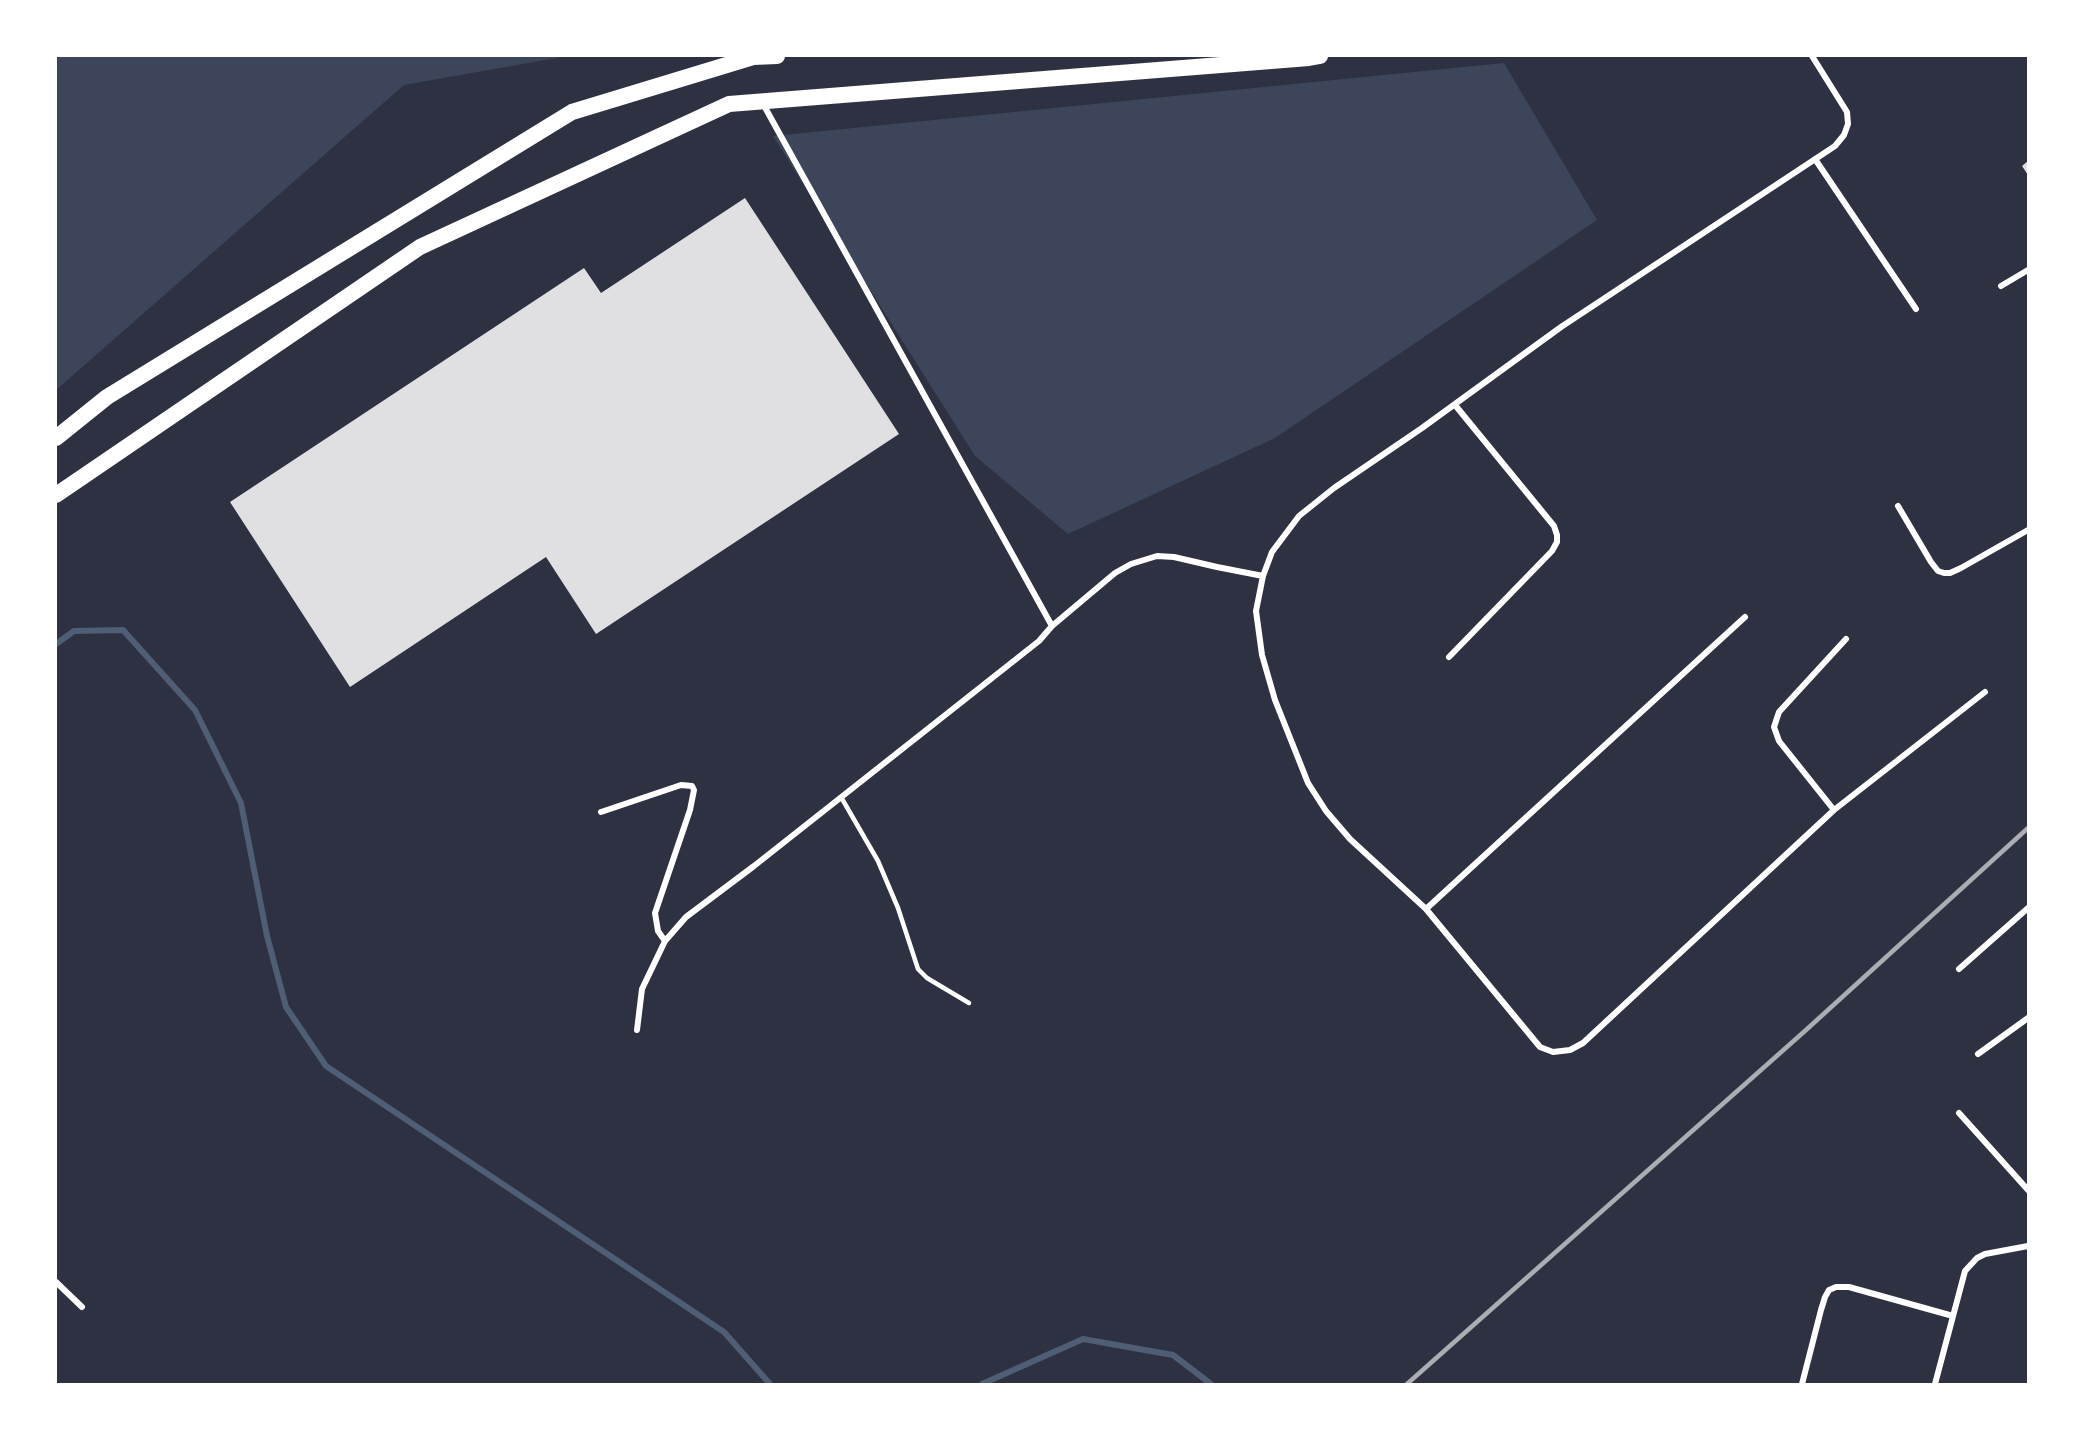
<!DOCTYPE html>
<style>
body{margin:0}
#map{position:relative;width:2084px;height:1440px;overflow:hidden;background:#2d3142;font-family:Lato,sans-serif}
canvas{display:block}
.frame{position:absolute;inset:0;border:57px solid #fff;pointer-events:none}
</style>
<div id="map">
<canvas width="2084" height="1440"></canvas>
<div class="frame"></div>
</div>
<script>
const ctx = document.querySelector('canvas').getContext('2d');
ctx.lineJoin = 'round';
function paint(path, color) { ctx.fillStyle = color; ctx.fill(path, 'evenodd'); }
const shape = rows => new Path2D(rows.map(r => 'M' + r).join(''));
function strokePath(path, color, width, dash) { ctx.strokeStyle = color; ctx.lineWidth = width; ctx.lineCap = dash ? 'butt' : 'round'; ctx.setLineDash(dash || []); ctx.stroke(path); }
const green = shape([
 [56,56,568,56,404,85,56,390],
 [1504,63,1597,220,1275,438,1068,534,975,456,773,136]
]);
const stream = shape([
 [56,644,74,631,123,630,195,710,241,803,267,936,286,1007,326,1066,724,1332,770,1384],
 [982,1384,1083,1339,1173,1355,1211,1384]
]);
const building = shape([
 [2028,161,2028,175,2022,166],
 [745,198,899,434,596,634,546,557,350,687,230,502,584,268,601,293]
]);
const service = shape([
 [841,797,878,861,898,908,918,969,927,978,969,1003]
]);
const minor = shape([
 [1812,56,1847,112,1848,124,1844,135,1835,146,1561,327,1422,428,1334,488,1299,516,1272,552,1263,576,1256,611,1262,655,1275,700,1308,783,1326,811,1350,839,1426,909,1540,1047,1553,1052,1570,1050,1583,1043,1834,810,1985,692],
 [1815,159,1916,309],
 [2001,286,2028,270],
 [1898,506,1931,562,1938,571,1944,573,1950,573,1961,568,2028,530],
 [1052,626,1115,573,1131,564,1157,556,1174,557,1217,567,1263,576],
 [1449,657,1552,551,1557,542,1557,535,1554,526,1455,405],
 [1834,810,1779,741,1774,727,1779,712,1846,639],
 [601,812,681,785,692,786,694,790,690,810,655,913,658,931,665,941],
 [1426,909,1745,617],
 [1959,969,2028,908],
 [637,1030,642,989,665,941,686,917,754,866,1039,641,1052,626,762,102],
 [1978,1054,2028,1018],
 [1959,1113,2028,1190],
 [56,1282,82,1307],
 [1802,1384,1821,1310,1825,1297,1829,1290,1836,1287,1849,1287,1953,1316],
 [1935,1384,1965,1271,1977,1258,1985,1254,2028,1246]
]);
const trunk = shape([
 [56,438,107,397,572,112,753,57,777,56],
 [56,495,420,247,729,104,1309,58,1320,56]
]);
const rail = shape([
 [1407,1384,1806,1030,2028,828]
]);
paint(green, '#3c4559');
strokePath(stream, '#4f5d75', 6);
paint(building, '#e0e0e3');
strokePath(service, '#fff', 4.5);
strokePath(minor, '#fff', 6);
strokePath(trunk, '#fff', 16);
strokePath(rail, '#abadb3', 4.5);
</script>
